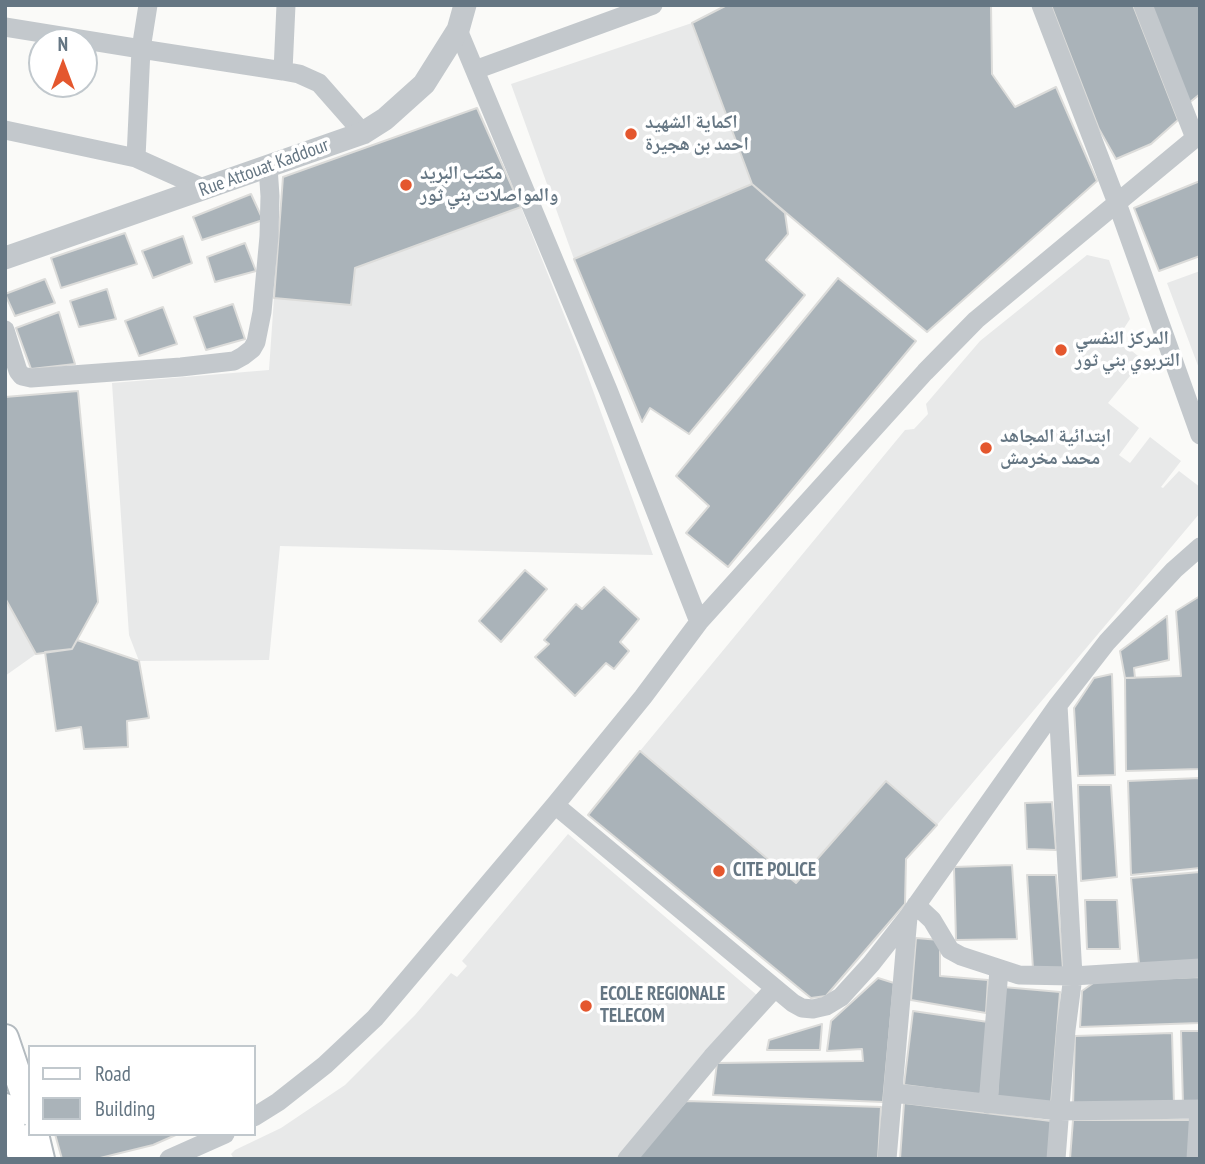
<!DOCTYPE html>
<meta charset="utf-8">
<style>
body{margin:0}
#map{position:relative;width:1205px;height:1164px;overflow:hidden;background:#fafaf8;font-family:"PT Sans Narrow",sans-serif}
canvas{display:block}
.frame{position:absolute;inset:0;border:7px solid #657683;pointer-events:none}
.legend{position:absolute;left:28px;top:1045px;width:228px;height:91px;box-sizing:border-box;background:#fff;border:2px solid #c1c8cd;margin:0;padding:9px 12px;list-style:none;font-size:21px;color:#657683}
.legend li{display:flex;align-items:center;gap:14px;height:35px}
.legend b{width:35px;border:2px solid #c1c8cd}
.north{position:absolute;left:28px;top:28px;width:70px;height:70px;box-sizing:border-box;background:#fff;border:2px solid #c1c8cd;border-radius:50%;rotate:0deg;font-size:19px;font-weight:700;line-height:28px;text-align:center;color:#657683}
.north::after{content:'';display:block;margin:auto;width:24px;height:32px;background:#e4572e;clip-path:polygon(50% 0,100% 100%,50% 72%,0 100%)}
</style>
<div id="map">
<canvas width="1205" height="1164"></canvas>
<div class="frame"></div>
<ul class="legend">
<li><b style="height:9px;background:#fff"></b>Road</li>
<li><b style="height:19px;background:#aab3b9"></b>Building</li>
</ul>
<div class="north">N</div>
</div>
<script>
const ctx = document.querySelector('canvas').getContext('2d');
ctx.lineJoin = 'round';
function paint(path, color) { ctx.fillStyle = color; ctx.fill(path, 'evenodd'); }
const shape = rows => new Path2D(rows.map(r => 'M' + r).join(''));
function strokePath(path, color, width, dash) { ctx.strokeStyle = color; ctx.lineWidth = width; ctx.lineCap = dash ? 'butt' : 'round'; ctx.setLineDash(dash || []); ctx.stroke(path); }
function write(font, color, halo, rows, align = 'center') {
  ctx.font = font + ' "PT Sans Narrow","Noto Naskh Arabic",sans-serif'; ctx.lineWidth = 7; ctx.setLineDash([]); ctx.textBaseline = 'middle'; ctx.strokeStyle = halo; ctx.fillStyle = color; for (const [text, x, y, turn = 0] of rows) {
    ctx.save(); ctx.translate(x, y); ctx.rotate((+turn || 0) * Math.PI / 180); ctx.textAlign = isNaN(turn) ? turn : align; if (halo) ctx.strokeText(text, 0, 0); ctx.fillText(text, 0, 0); ctx.restore();
  }
}
const built = shape([
 [692,23,752,184,574,259,511,84],
 [521,207,579,352,653,555,280,546,269,660,139,661,129,635,112,383,269,370,274,298,351,305,355,268],
 [1087,255,1109,260,1130,319,1117,339,1143,360,1108,403,1139,428,1119,455,1130,463,1150,437,1181,461,1161,487,1163,488,1179,471,1200,487,1200,513,937,825,886,781,796,883,640,751,905,430,914,429,928,414,926,404,980,341],
 [1200,271,1200,371,1167,283],
 [5,598,36,654,5,676],
 [568,834,758,996,620,1159,234,1159,231,1154,235,1150,281,1128,345,1085,415,1015,451,973,457,977,467,966,462,961]
]);
const building = shape([
 [727,5,991,5,992,74,1015,107,1056,87,1097,181,927,332,752,184,692,23,727,5],
 [1051,5,1133,5,1178,120,1151,144,1116,159,1099,129,1051,5],
 [1150,5,1200,5,1200,94,1189,103,1150,5],
 [477,108,521,207,355,268,351,305,274,298,283,177,477,108],
 [1200,181,1200,256,1159,271,1134,208,1200,181],
 [752,184,785,213,788,234,766,260,805,295,689,434,650,408,642,422,574,259,752,184],
 [251,194,263,220,202,240,193,217,251,194],
 [125,233,137,264,61,288,51,258,125,233],
 [183,236,192,263,153,278,142,251,183,236],
 [245,243,256,271,215,282,207,257,245,243],
 [838,278,916,341,728,567,686,533,709,506,676,476,838,278],
 [45,279,55,303,15,316,5,294,45,279],
 [107,289,116,319,79,327,70,301,107,289],
 [233,304,245,339,206,350,194,317,233,304],
 [163,307,177,344,139,356,125,321,163,307],
 [59,312,75,364,31,369,16,328,59,312],
 [78,391,98,602,72,649,36,654,5,598,5,397,78,391],
 [525,570,547,589,501,642,479,621,525,570],
 [604,587,639,619,620,642,629,651,614,669,606,663,575,696,535,657,549,644,544,640,576,604,582,609,604,587],
 [1200,596,1200,769,1126,771,1125,678,1181,676,1176,611,1200,596],
 [1167,616,1169,660,1134,668,1135,678,1125,678,1120,651,1167,616],
 [77,640,139,661,149,718,127,721,128,747,84,749,81,727,56,731,45,652,72,649,77,640],
 [1112,674,1115,775,1078,776,1074,708,1094,678,1112,674],
 [640,751,796,883,886,781,937,825,906,859,905,904,826,996,811,998,588,815,640,751],
 [1200,778,1200,868,1131,875,1128,781,1200,778],
 [1078,785,1111,785,1117,877,1081,881,1078,785],
 [1052,802,1056,850,1027,849,1025,803,1052,802],
 [1012,865,1017,939,956,940,954,867,1012,865],
 [1200,872,1200,961,1139,964,1131,878,1200,872],
 [1027,875,1056,875,1063,969,1033,969,1027,875],
 [1085,900,1117,900,1120,949,1087,949,1085,900],
 [916,938,940,940,940,976,988,980,986,1013,911,1000,916,938],
 [1200,977,1200,1023,1080,1027,1082,991,1096,981,1200,977],
 [878,978,894,983,883,1102,713,1095,717,1063,863,1061,862,1049,827,1051,831,1021,878,978],
 [1003,987,1060,992,1051,1104,997,1098,1003,987],
 [913,1011,988,1022,982,1095,904,1085,913,1011],
 [822,1024,820,1050,767,1050,769,1040,822,1024],
 [1181,1031,1200,1031,1200,1104,1183,1104,1181,1031],
 [1172,1033,1174,1104,1073,1106,1075,1036,1172,1033],
 [686,1101,881,1107,878,1159,635,1159,686,1101],
 [904,1103,1051,1121,1049,1159,900,1159,904,1103],
 [1073,1120,1192,1120,1189,1159,1070,1159,1073,1120],
 [55,1134,178,1134,153,1145,96,1159,62,1159,55,1134]
]);
const minor = shape([
 [148,5,141,49,283,71,286,5],
 [1041,5,1117,203,1200,435],
 [1143,5,1195,138],
 [5,27,141,49,136,158],
 [458,30,608,390,699,622],
 [475,70,653,5],
 [283,71,299,74,319,83,363,133],
 [5,130,136,158,205,189],
 [5,330,18,371,22,376,31,378,181,367,234,361,243,356,252,349,256,342,262,312,269,236,270,196,268,167],
 [555,805,793,1003,802,1008,813,1009,826,1006,841,997,871,964,908,917,1058,705,1107,642,1174,570,1200,547],
 [916,905,932,920,950,950,961,956,1019,975,1073,976,1200,968],
 [893,1093,1059,1111,1200,1109],
 [988,1104,999,970],
 [254,1117,278,1102,325,1065,375,1018,555,805,643,697,699,622,925,372,976,320,1200,134],
 [169,1159,225,1134],
 [627,1159,712,1057,774,989],
 [887,1159,908,917],
 [1056,1159,1066,1030,1073,976,1058,705],
 [1196,1159,1199,1109]
]);
const tertiary = shape([
 [5,258,363,133,385,119,424,84,458,30,465,5]
]);
const secondary = shape([
 [5,1038,30,1112],
 [5,1107,22,1159],
 [35,1134,41,1159]
]);
const markers = [
 [631,134,7,"#e4572e"],
 [406,185,7,"#e4572e"],
 [1061,350,7,"#e4572e"],
 [986,448,7,"#e4572e"],
 [719,871,7,"#e4572e"],
 [586,1006,7,"#e4572e"]
];
const poiNames = [
 ["اكماية الشهيد",645,123],
 ["احمد بن هجيرة",645,145],
 ["مكتب البريد",420,174],
 ["والمواصلات بني ثور",420,196],
 ["المركز النفسي",1075,339],
 ["التربوي بني ثور",1075,361],
 ["ابتدائية المجاهد",1000,437],
 ["محمد مخرمش",1000,459],
 ["CITE POLICE",733,871],
 ["ECOLE REGIONALE",600,995],
 ["TELECOM",600,1017]
];
const streetNames = [
 ["Rue Attouat Kaddour",264,168,-20]
];
paint(built, '#e8e9e9');
paint(building, '#aab3b9');
strokePath(building, '#dcdcda', 2);
strokePath(secondary, '#b3babf', 30);
strokePath(minor, '#c3c8cc', 19);
strokePath(tertiary, '#c3c8cc', 23);
strokePath(secondary, '#fff', 26);
for (const [x, y, r, color] of markers) { const dot = new Path2D(); dot.arc(x, y, r, 0, 2 * Math.PI); ctx.fillStyle = color; ctx.fill(dot); strokePath(dot, '#fff', 2.5); }
write('bold 19px', '#657683', '#fff', poiNames, 'left');
write('19px', '#657683', '#fff', streetNames);
</script>
